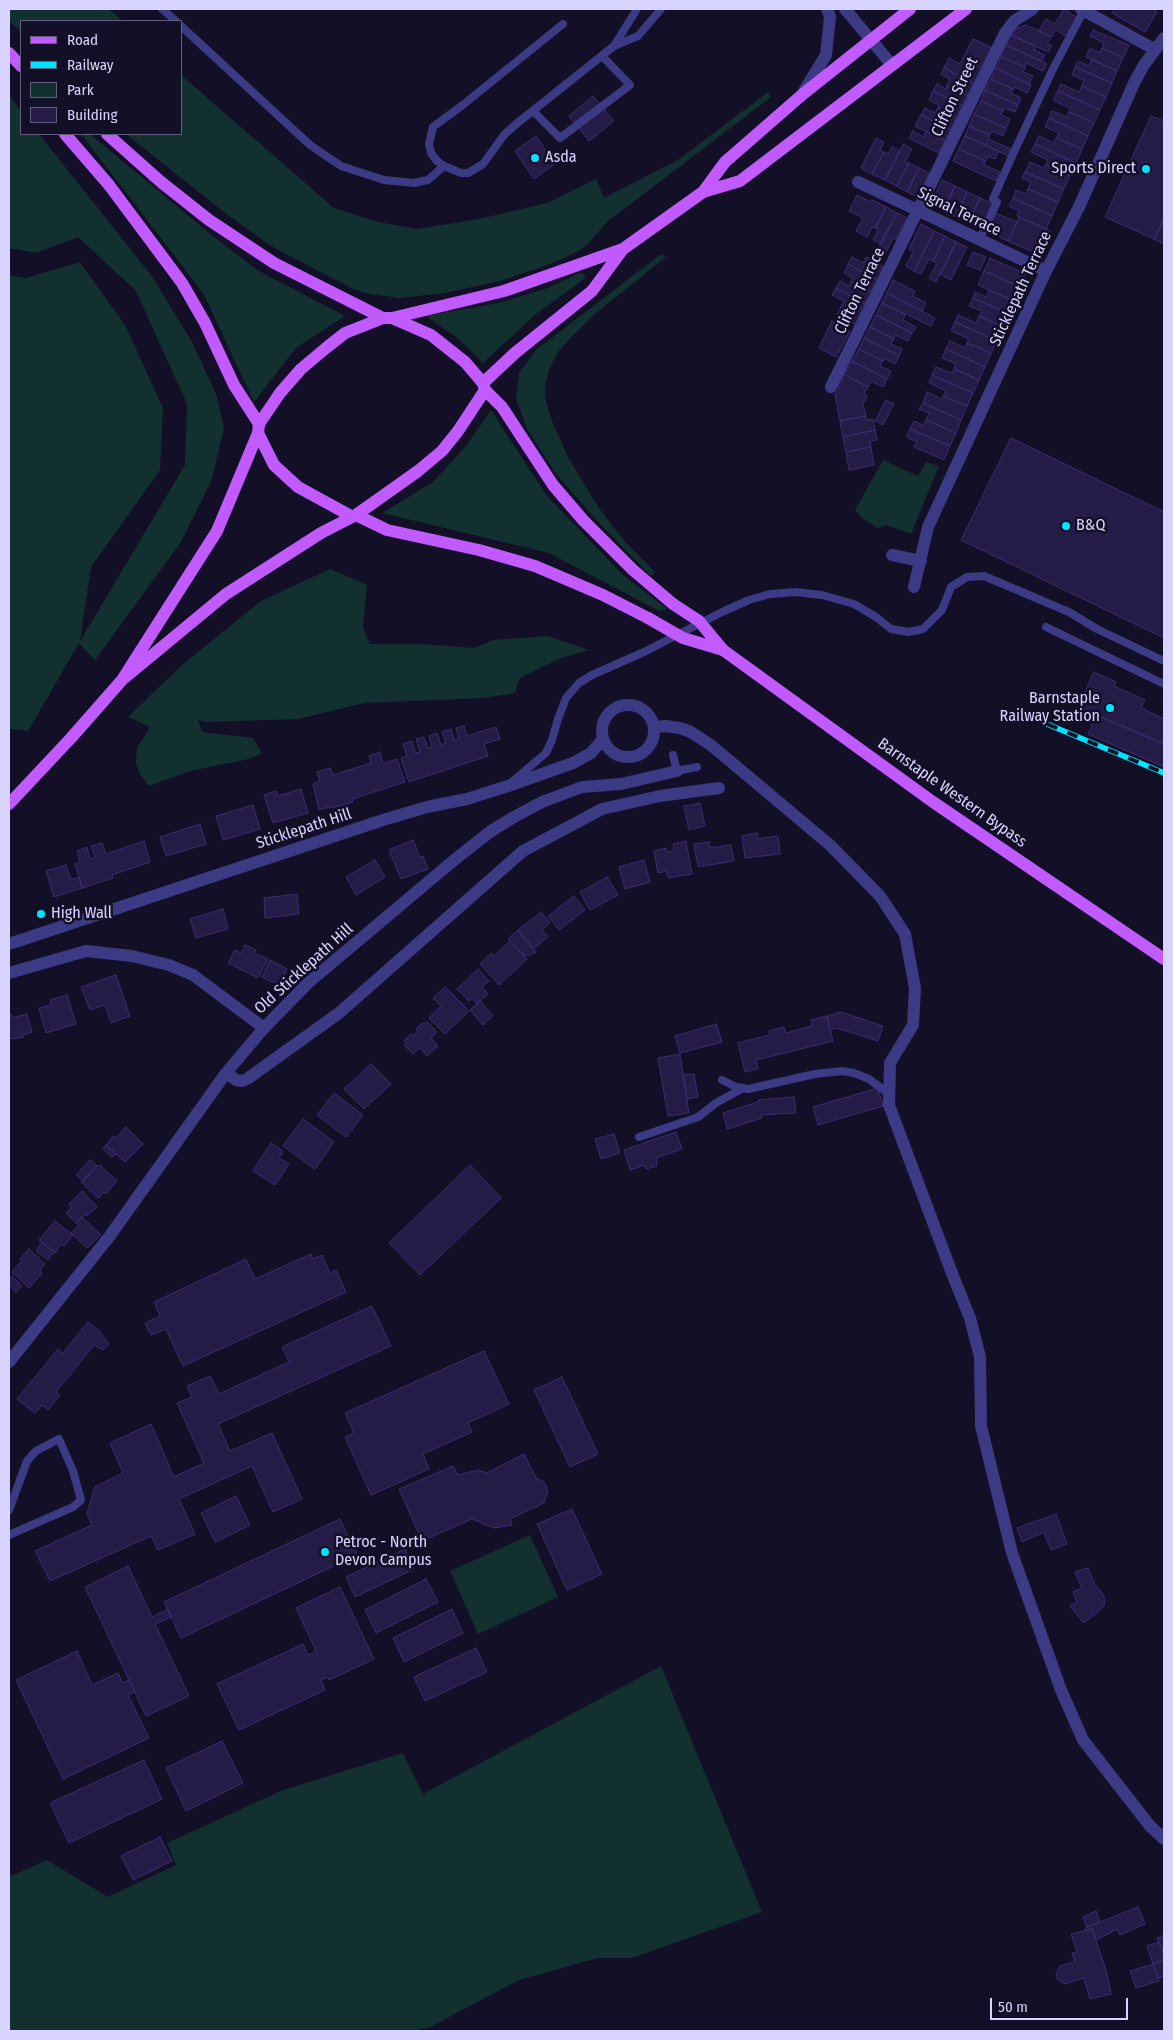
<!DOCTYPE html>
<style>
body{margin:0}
#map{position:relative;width:1173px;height:2040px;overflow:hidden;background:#130f26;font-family:"Fira Sans Condensed",sans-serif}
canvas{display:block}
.frame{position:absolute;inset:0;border:10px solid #d9d4ff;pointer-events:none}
.legend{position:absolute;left:20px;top:20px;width:162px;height:115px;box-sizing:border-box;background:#130f26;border:1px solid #625e7d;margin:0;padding:6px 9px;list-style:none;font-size:15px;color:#d9d4ff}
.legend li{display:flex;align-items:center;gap:10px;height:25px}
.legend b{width:25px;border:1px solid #625e7d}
.scale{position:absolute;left:990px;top:1998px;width:138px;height:22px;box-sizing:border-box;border:2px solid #d9d4ff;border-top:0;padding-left:6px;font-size:15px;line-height:18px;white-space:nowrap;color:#d9d4ff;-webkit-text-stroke:4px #130f26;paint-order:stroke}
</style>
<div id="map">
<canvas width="1173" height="2040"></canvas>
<div class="frame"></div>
<ul class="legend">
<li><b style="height:6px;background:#c25bff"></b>Road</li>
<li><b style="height:6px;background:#00e5ff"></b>Railway</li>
<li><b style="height:14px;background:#12302f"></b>Park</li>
<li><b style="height:14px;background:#241b47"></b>Building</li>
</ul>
<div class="scale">50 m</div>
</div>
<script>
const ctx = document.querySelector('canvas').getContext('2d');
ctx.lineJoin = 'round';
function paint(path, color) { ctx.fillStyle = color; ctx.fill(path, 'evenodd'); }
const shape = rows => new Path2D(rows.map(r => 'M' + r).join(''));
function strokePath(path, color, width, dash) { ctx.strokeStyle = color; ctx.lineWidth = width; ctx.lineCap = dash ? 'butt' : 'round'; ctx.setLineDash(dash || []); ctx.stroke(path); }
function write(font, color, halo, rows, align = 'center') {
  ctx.font = font + ' "Fira Sans Condensed",sans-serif'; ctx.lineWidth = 5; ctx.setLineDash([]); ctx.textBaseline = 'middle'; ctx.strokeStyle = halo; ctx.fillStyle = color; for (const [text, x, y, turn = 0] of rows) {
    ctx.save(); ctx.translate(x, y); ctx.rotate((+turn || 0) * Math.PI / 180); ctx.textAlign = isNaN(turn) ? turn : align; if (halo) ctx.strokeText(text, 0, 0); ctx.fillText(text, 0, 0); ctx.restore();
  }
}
const green = shape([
 [9,9,109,9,122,21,21,21,21,32,9,21],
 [181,75,334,208,374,221,416,229,479,219,547,203,596,179,604,198,678,160,768,92,771,97,607,222,587,245,577,252,550,264,500,281,445,293,399,298,365,293,351,288,269,245,220,209,126,134,181,134],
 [9,95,21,111,21,134,39,134,151,275,191,340,216,394,224,428,211,482,181,542,95,660,79,643,28,731,9,729,9,275,26,278,80,262,125,325,163,408,160,470,91,567,80,641,185,465,187,404,136,291,78,237,36,253,9,248],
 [81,134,90,134,214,237,259,271,345,316,296,348,254,402,203,293],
 [661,254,666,257,596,313,570,338,558,352,549,369,545,388,545,397,551,419,569,459,599,508,625,542,655,572,651,576,599,523,556,474,527,429,516,399,519,373,536,350],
 [582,272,586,277,583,280,537,313,483,363,460,340,426,316,498,303,548,288],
 [491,410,547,496,622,574,667,609,659,611,549,553,382,513,433,482,466,446],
 [883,460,918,476,926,462,939,466,911,534,886,525,878,528,862,518,855,510],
 [330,569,367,585,363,628,370,644,423,644,474,648,493,640,548,636,589,650,561,658,520,678,515,693,484,698,364,703,299,719,206,722,198,720,202,732,253,738,262,753,249,759,190,771,149,786,141,776,136,763,137,748,150,727,128,717,182,665,261,601],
 [530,1535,558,1597,478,1634,450,1571],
 [661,1666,762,1912,632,1958,598,1958,519,1980,430,2027,413,2031,9,2031,9,1877,47,1860,108,1897,176,1865,167,1843,283,1790,403,1753,423,1794]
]);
const building = shape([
 [1064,9,1078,18,1067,37,1056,30,1051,37,1039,30,1046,19,1055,24,1064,9],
 [1115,9,1152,9,1157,12,1145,32,1112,13,1115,9],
 [1026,25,1051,37,1047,43,1052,46,1048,52,1011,35,1015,29,1026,25],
 [1093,30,1129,45,1123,58,1102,48,1104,43,1090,36,1093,30],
 [1011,35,1036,46,1034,50,1045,55,1042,61,1006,45,1011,35],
 [973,39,993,48,982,68,963,58,973,39],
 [1006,45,1047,64,1043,71,1026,63,1025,67,1001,57,1006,45],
 [1090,48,1100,53,1102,48,1123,58,1117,71,1086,57,1090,48],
 [1001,57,1025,67,1023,72,1033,76,1029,84,996,68,1001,57],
 [949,58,960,64,963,58,982,68,975,84,944,68,949,58],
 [1092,59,1117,71,1112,83,1075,67,1078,61,1089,66,1092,59],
 [1075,67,1112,83,1106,97,1082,86,1084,80,1072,75,1075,67],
 [944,68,975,84,968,96,947,85,950,79,941,74,944,68],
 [996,68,1031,85,1027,93,1015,87,1013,89,991,79,996,68],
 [991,79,1013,89,1011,93,1021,98,1018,105,985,90,991,79],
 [937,84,946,89,947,85,968,96,963,106,933,91,937,84],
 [1061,84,1079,92,1082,86,1106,97,1100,110,1058,91,1061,84],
 [985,90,1018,105,1015,112,1004,108,1003,111,981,101,985,90],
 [933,91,963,106,957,118,938,108,939,105,929,100,933,91],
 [1058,91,1100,110,1094,123,1069,112,1071,109,1053,100,1058,91],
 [593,96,614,121,589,141,569,116,593,96],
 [981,101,1003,111,1001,115,1010,119,1006,128,974,114,981,101],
 [925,108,935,113,938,108,957,118,951,130,921,115,925,108],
 [1052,111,1067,117,1069,112,1094,123,1088,136,1049,118,1052,111],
 [974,114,1006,128,1003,136,992,131,990,135,969,126,974,114],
 [921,115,951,130,945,141,915,126,921,115],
 [1151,116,1164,121,1164,218,1154,239,1105,217,1151,116],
 [1049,118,1088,136,1082,149,1056,138,1059,133,1045,127,1049,118],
 [969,126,990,135,988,139,1011,149,1008,156,965,136,969,126],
 [913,131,924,137,926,131,945,141,939,153,909,138,913,131],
 [536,136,555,164,534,179,515,151,536,136],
 [965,136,999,151,995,159,988,156,985,161,959,149,965,136],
 [1039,136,1054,143,1056,138,1082,149,1076,163,1035,144,1039,136],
 [876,138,884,142,880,150,884,152,872,174,861,168,876,138],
 [903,144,912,149,905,161,909,163,897,186,885,180,903,144],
 [1035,144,1076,163,1070,176,1046,165,1048,160,1031,152,1035,144],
 [892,147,900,151,885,180,872,174,884,152,888,154,892,147],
 [959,149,985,161,984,165,1000,172,996,181,953,161,959,149],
 [1030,162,1044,168,1046,165,1070,176,1064,189,1025,172,1030,162],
 [909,163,919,168,907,192,897,186,909,163],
 [919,168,931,174,919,198,907,192,919,168],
 [1025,172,1064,189,1058,202,1028,189,1031,182,1022,178,1025,172],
 [942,180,955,186,943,211,930,205,942,180],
 [955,186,967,192,956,217,943,211,955,186],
 [1028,189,1058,202,1052,216,1013,198,1016,190,1026,194,1028,189],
 [967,192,980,198,968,223,956,217,967,192],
 [857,195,871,202,872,200,886,207,875,228,872,227,867,237,856,231,863,218,849,211,857,195],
 [980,198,993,204,981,229,968,223,980,198],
 [1013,198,1052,216,1046,229,1017,216,1019,211,1009,206,1013,198],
 [886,207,897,213,881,244,873,240,878,230,875,228,886,207],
 [897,213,907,218,896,239,893,238,886,252,878,248,897,213],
 [995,213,1017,222,1008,241,987,231,995,213],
 [1019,217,1050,231,1039,255,1008,241,1019,217],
 [1164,218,1164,244,1154,239,1164,218],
 [921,224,934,231,914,271,906,266,913,252,909,249,921,224],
 [934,231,945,236,933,261,929,259,921,274,914,271,934,231],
 [945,236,956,242,936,282,929,278,937,263,933,261,945,236],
 [956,242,967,247,951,280,940,274,956,242],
 [973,252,986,257,980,270,967,265,973,252],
 [852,257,863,263,866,257,886,268,879,281,848,264,852,257],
 [990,258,1026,274,1020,287,984,271,990,258],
 [848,264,879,281,873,293,851,282,853,278,844,273,848,264],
 [984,271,1020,287,1014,301,978,285,984,271],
 [893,280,915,291,913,296,926,303,922,311,887,293,893,280],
 [840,281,849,286,851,282,873,293,867,305,836,288,840,281],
 [836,288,867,305,856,325,837,314,844,301,832,295,836,288],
 [989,290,1014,301,1009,314,973,298,975,292,986,297,989,290],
 [887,293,935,318,931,326,882,303,887,293],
 [973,298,1009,314,1003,327,979,316,982,311,969,306,973,298],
 [882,303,905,315,903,320,916,327,912,333,876,315,882,303],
 [876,315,912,333,908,341,895,335,894,339,870,327,876,315],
 [958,315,976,323,979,316,1003,327,997,341,955,322,958,315],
 [832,321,850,331,836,357,819,348,832,321],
 [955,322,997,341,991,353,967,343,969,339,951,331,955,322],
 [870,327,894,339,891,344,902,349,899,356,864,338,870,327],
 [864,338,899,356,895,364,884,358,883,361,859,349,864,338],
 [950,341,965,348,967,343,991,353,985,367,946,349,950,341],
 [859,349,883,361,880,366,891,371,887,379,852,361,859,349],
 [946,349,985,367,979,380,954,369,956,364,942,358,946,349],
 [852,361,887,379,883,387,871,381,868,387,845,375,852,361],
 [936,367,952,373,954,369,979,380,973,393,932,375,936,367],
 [845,375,868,387,864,394,867,396,863,404,866,416,840,421,835,395,845,375],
 [932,375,973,393,967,406,943,396,946,391,929,383,932,375],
 [927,392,942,399,943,396,967,406,961,420,923,403,927,392],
 [886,400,894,404,883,425,875,421,886,400],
 [923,403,961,420,956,433,926,420,929,413,919,409,923,403],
 [866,416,866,420,873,419,875,430,843,437,840,421,866,416],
 [926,420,956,433,950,446,910,429,914,421,923,425,926,420],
 [910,429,950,446,944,460,914,447,917,442,906,437,910,429],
 [875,430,877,440,870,441,871,447,846,452,843,437,875,430],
 [1011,438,1164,512,1164,638,961,540,1011,438],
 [871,447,874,465,849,470,846,452,871,447],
 [1094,672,1116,682,1114,686,1145,700,1141,708,1164,719,1164,744,1078,707,1094,672],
 [1096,715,1164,744,1164,767,1088,734,1096,715],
 [464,726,467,736,496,727,500,739,484,744,488,756,409,782,401,758,407,756,403,744,412,741,415,753,420,752,416,739,424,737,428,748,432,747,429,736,437,733,441,745,446,743,442,732,451,729,454,740,459,738,456,728,464,726],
 [380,752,383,764,397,759,405,782,352,799,353,802,332,808,332,806,319,810,313,784,320,781,317,772,330,768,333,775,371,763,369,756,380,752],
 [301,789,308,813,273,823,264,795,276,791,278,796,301,789],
 [700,803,705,826,689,830,684,806,700,803],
 [253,805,260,829,223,840,216,816,253,805],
 [200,824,206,844,166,856,160,837,200,824],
 [757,833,757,839,778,836,780,854,745,858,742,836,757,833],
 [413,840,420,857,423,856,428,869,401,879,389,850,413,840],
 [144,841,150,862,112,875,113,878,82,888,75,864,80,862,77,851,87,847,90,859,95,857,91,846,102,843,106,854,144,841],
 [686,841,692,874,668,878,666,871,658,873,654,851,666,848,667,852,674,851,673,844,686,841],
 [709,842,710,848,731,845,734,861,698,867,694,844,709,842],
 [375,860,385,877,356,895,346,877,375,860],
 [644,860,650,882,625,889,619,867,644,860],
 [66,865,71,880,79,877,82,888,54,897,46,871,66,865],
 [607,877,618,895,590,910,580,892,607,877],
 [297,894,299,914,265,918,264,898,297,894],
 [574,896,585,910,559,930,548,916,574,896],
 [223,909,228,929,196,938,190,919,223,909],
 [541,912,550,923,542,930,548,937,533,949,518,930,541,912],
 [518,930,536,952,529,956,527,954,525,956,508,939,518,930],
 [510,941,527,959,499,985,480,964,491,953,494,956,510,941],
 [245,945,256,950,255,953,268,959,258,978,228,963,235,950,241,953,245,945],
 [270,960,287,969,279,985,262,977,270,960],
 [478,969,489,981,482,987,488,994,477,1004,472,998,469,1001,457,989,478,969],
 [116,975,130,1016,111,1023,105,1005,90,1010,81,987,116,975],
 [445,987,469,1011,445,1034,429,1018,441,1006,433,998,445,987],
 [67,995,76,1024,46,1033,39,1008,51,1005,50,1000,67,995],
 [480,1001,493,1016,483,1025,470,1010,480,1001],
 [841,1012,883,1026,878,1041,837,1028,830,1030,827,1016,841,1012],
 [9,1014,11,1014,12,1018,27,1014,32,1032,23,1035,24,1037,9,1039,9,1014],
 [827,1016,833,1041,756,1060,758,1069,745,1072,738,1043,770,1035,769,1031,784,1027,786,1033,812,1026,811,1020,827,1016],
 [427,1022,437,1032,431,1038,438,1046,427,1056,420,1048,413,1054,404,1045,406,1043,404,1041,411,1034,413,1036,418,1031,416,1029,422,1023,424,1024,427,1022],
 [716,1024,722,1042,680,1053,675,1036,716,1024],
 [680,1054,689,1113,668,1116,658,1058,680,1054],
 [371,1064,391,1084,364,1109,344,1089,371,1064],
 [694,1074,698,1097,687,1099,683,1075,694,1074],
 [878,1088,883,1106,818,1125,813,1107,878,1088],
 [334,1093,363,1115,346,1137,317,1115,334,1093],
 [794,1097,796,1113,761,1115,762,1118,727,1129,723,1113,758,1102,758,1100,794,1097],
 [303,1119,334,1142,315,1169,283,1146,303,1119],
 [126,1127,143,1144,125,1162,106,1145,113,1136,116,1138,126,1127],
 [676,1132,682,1149,656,1158,657,1166,646,1169,645,1165,630,1170,624,1150,676,1132],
 [614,1134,620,1153,601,1159,595,1139,614,1134],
 [271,1143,283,1151,279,1158,289,1164,275,1185,253,1171,271,1143],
 [106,1145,116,1154,112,1157,103,1149,106,1145],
 [90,1160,97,1166,83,1181,76,1175,90,1160],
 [100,1165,117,1181,106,1194,104,1192,98,1198,81,1182,97,1166,100,1165],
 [470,1165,501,1198,420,1275,389,1243,470,1165],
 [82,1191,97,1207,87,1216,85,1214,76,1223,66,1213,72,1207,69,1204,82,1191],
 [82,1217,101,1235,87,1248,71,1233,79,1225,76,1223,82,1217],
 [55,1221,73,1235,64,1246,61,1244,55,1253,39,1240,55,1221],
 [42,1242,54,1252,48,1260,36,1251,42,1242],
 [29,1249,45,1264,40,1270,42,1273,29,1288,12,1272,22,1261,20,1259,29,1249],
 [311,1254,313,1259,322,1255,330,1273,336,1270,346,1292,183,1366,166,1329,151,1335,145,1323,160,1316,154,1302,246,1259,255,1279,311,1254],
 [12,1276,22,1286,16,1292,9,1285,9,1279,12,1276],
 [372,1306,391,1346,218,1424,230,1451,272,1433,302,1499,273,1512,252,1466,179,1499,195,1534,158,1550,151,1536,50,1581,35,1551,92,1525,87,1513,95,1487,123,1473,110,1443,151,1424,174,1477,204,1463,177,1403,192,1397,187,1386,210,1376,219,1394,289,1362,282,1347,372,1306],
 [88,1322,100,1332,109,1344,103,1350,94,1345,56,1392,60,1395,48,1410,42,1405,35,1413,17,1399,58,1349,63,1353,88,1322],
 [484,1351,509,1404,468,1423,472,1432,423,1454,429,1469,371,1495,345,1437,354,1433,345,1413,484,1351],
 [562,1377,598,1454,570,1467,534,1390,562,1377],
 [524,1454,536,1478,544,1482,548,1491,544,1503,510,1519,512,1525,494,1528,472,1519,422,1541,399,1489,453,1466,458,1475,478,1470,487,1473,524,1454],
 [236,1496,250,1525,215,1542,201,1513,236,1496],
 [572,1509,602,1574,567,1590,537,1524,572,1509],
 [1056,1514,1067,1544,1051,1550,1044,1532,1022,1542,1017,1528,1056,1514],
 [340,1519,357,1555,181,1638,164,1602,340,1519],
 [405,1549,414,1569,355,1597,346,1577,405,1549],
 [128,1566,152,1617,168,1609,171,1617,155,1624,189,1696,146,1716,85,1587,128,1566],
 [1088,1568,1094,1583,1101,1591,1105,1599,1104,1606,1084,1623,1070,1606,1077,1602,1073,1592,1082,1588,1075,1572,1088,1568],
 [426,1579,438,1602,376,1633,365,1610,426,1579],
 [340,1587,374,1659,329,1680,328,1677,321,1680,325,1690,239,1730,217,1684,303,1644,308,1655,316,1651,296,1608,340,1587],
 [452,1609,463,1633,404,1662,393,1638,452,1609],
 [476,1648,487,1672,425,1701,414,1677,476,1648],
 [77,1651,92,1685,118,1673,123,1683,129,1680,135,1692,128,1695,149,1738,63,1779,16,1680,77,1651],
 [222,1741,243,1783,186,1811,166,1768,222,1741],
 [144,1760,162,1799,69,1843,50,1803,144,1760],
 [160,1837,172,1861,133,1880,121,1856,160,1837],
 [1138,1907,1145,1924,1120,1935,1117,1929,1096,1940,1092,1929,1086,1931,1085,1928,1138,1907],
 [1096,1911,1100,1922,1087,1927,1083,1917,1096,1911],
 [1092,1929,1106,1970,1111,1994,1090,1999,1084,1978,1065,1984,1058,1980,1056,1974,1060,1966,1075,1962,1072,1953,1077,1952,1071,1934,1092,1929],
 [1164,1935,1164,1955,1157,1938,1164,1935],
 [1159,1942,1164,1954,1164,1960,1153,1964,1147,1946,1159,1942],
 [1164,1960,1164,1976,1158,1978,1153,1964,1164,1960],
 [1153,1964,1159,1981,1136,1988,1130,1971,1153,1964]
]);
const lane = shape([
 [162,9,176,21],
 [563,24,464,104,433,127,429,144,431,153,437,161,444,166,461,173,468,173,483,164,504,135,515,125,614,46,638,36,661,9],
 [181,26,310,145,341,166,384,180,414,183,428,180,444,166],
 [614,46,637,9],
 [533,111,560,138,630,85,602,56],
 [979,240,997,202,993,199,1013,154,1052,71,1084,10],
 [1046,627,1164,684],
 [673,755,677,771,697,767],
 [513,781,546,753,552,740,558,719,566,698,579,683,592,675,644,652,722,612,749,600,770,594,795,592,822,595,854,604,876,617,891,629,908,632,923,629,942,610,951,587,967,577,984,576,1069,612,1097,629,1164,661],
 [722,1080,736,1087,748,1089,815,1074,842,1071,854,1073,869,1079,889,1094],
 [639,1137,698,1117,716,1103,743,1088],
 [9,1510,27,1461,36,1451,59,1439,73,1471,81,1500,73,1507,9,1535]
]);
const street = shape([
 [845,9,892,65],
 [1081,9,1154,49],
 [804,91,826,55,830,17,827,9],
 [858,182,1046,271],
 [831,387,1005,33,1014,21,1033,9],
 [892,555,921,561],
 [914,587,928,527,1046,271,1079,207,1135,81,1144,65,1164,38],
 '602 731a26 26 0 1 1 52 0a26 26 0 1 1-52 0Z',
 [655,727,666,726,680,728,691,732,712,746,830,845,880,896,905,934,915,988,913,1025,890,1063,889,1105,953,1276,970,1318,980,1357,981,1426,1012,1553,1061,1690,1083,1740,1150,1826,1164,1839],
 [9,944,383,820,427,807,467,799,508,786,573,763,591,753,603,739],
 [9,973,86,951,132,956,169,965,193,975,264,1028],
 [226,1073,236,1080,242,1081,247,1079,339,1013,523,851,602,809,660,796,719,788],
 [9,1362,109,1237,226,1073,264,1028,308,983,453,861,491,831,514,817,542,802,582,787,621,784,677,771]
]);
const primary = shape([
 [9,53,21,66],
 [65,134,109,185,182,283,205,323,234,385,259,424],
 [107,134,161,182,209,220,274,263,383,318],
 [703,192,725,162,803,94,910,9],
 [392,318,504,291,623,249,703,192,740,181,966,9],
 [483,383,515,353,592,291,623,249],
 [485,390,502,407,553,485,583,520,633,570,673,604],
 [356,515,387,530,479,550,535,566,603,595,648,618],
 [723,650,933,802,1164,959],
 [122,680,226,594,321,533,356,515,418,471,442,451,458,431,485,390,483,383,465,362,431,335,392,318,383,318,345,333,326,348,301,369,280,393,259,424,258,433,274,465,298,487,351,516],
 [9,804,71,738,122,680,217,531,258,433]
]);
const rail = shape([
 [1047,724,1164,773]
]);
const primaryBridge = shape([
 [673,604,699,621,723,650],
 [648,618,683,638,723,650]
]);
const markers = [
 [535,158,5,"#00e5ff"],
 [1146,169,5,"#00e5ff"],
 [1066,526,5,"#00e5ff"],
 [1110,708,5,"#00e5ff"],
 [41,914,5,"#00e5ff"],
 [325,1552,5,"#00e5ff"]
];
const streetNames = [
 ["Clifton Street",955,97,-64],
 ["Signal Terrace",959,212,26],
 ["Sticklepath Terrace",1021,289,-65],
 ["Clifton Terrace",860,291,-64],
 ["Barnstaple Western Bypass",952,793,35],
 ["Sticklepath Hill",304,829,-18],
 ["Old Sticklepath Hill",304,969,-42]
];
const poiNames = [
 ["Asda",545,158],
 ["Sports Direct",1136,169,"right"],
 ["B&Q",1076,526],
 ["Barnstaple",1100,699,"right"],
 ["Railway Station",1100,717,"right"],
 ["High Wall",51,914],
 ["Petroc - North",335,1543],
 ["Devon Campus",335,1561]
];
paint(green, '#12302f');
paint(building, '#241b47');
strokePath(building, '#3b2d73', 1);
strokePath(lane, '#3d3a85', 8);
strokePath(street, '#3d3a85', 12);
strokePath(primary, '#c25bff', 12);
strokePath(rail, '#00e5ff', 5.5);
strokePath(rail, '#130f26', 4, [11]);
strokePath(primaryBridge, '#c25bff', 12);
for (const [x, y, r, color] of markers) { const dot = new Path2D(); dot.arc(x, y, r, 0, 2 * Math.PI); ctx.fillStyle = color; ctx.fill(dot); strokePath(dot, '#130f26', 2); }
write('16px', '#d9d4ff', '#130f26', streetNames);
write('16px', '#d9d4ff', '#130f26', poiNames, 'left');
</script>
